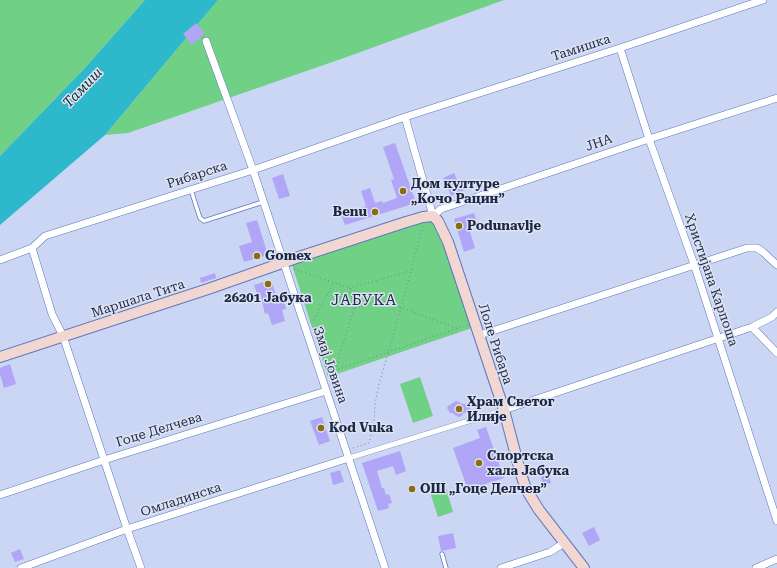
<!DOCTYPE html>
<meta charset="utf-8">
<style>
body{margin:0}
canvas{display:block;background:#cad6f4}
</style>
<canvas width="777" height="568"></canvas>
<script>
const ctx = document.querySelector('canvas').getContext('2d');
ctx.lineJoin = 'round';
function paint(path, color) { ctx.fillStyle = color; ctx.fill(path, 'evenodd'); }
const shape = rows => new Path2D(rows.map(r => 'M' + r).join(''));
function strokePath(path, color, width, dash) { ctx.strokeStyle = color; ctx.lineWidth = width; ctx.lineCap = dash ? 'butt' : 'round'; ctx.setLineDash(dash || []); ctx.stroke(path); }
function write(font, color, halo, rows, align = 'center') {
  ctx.font = font + ' "Roboto Serif",serif'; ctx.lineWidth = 3; ctx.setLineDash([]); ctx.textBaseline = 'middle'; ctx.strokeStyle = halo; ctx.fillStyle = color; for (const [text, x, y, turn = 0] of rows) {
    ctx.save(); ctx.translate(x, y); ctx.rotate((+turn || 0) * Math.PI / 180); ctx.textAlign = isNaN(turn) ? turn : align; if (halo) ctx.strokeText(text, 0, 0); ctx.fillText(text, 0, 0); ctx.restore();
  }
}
const green = shape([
 [0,0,145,0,84,69,0,156],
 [218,0,504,0,341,59,128,133,105,135],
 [424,220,431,221,438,226,472,328,328,377,292,265],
 [420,377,433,416,413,423,400,384],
 [444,481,453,512,438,517,428,486]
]);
const water = shape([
 [145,0,218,0,105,135,0,225,0,156,84,69]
]);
const building = shape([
 [196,23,205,33,192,45,183,34],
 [395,143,416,203,345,225,341,214,366,206,361,191,370,188,375,203,382,201,383,203,397,198,391,180,394,179,383,147],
 [454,173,458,182,465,179,469,188,451,196,443,178],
 [283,174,290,196,279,199,272,178],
 [474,213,477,222,468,225,475,248,464,252,454,219],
 [257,220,268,255,244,262,239,246,252,242,246,223],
 [215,273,216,278,201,283,200,278],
 [271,280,276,295,282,294,286,309,282,310,285,321,272,325,268,313,265,314,260,293,257,294,254,285],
 [10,364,16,384,4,388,0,374,0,368],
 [456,401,459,402,463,404,470,404,470,413,463,413,462,416,459,417,455,415,453,413,450,413,447,408,448,406],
 [322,417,330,441,319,445,310,421],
 [486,427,504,478,468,490,453,448,480,438,477,430],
 [400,451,406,471,396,475,393,466,377,471,382,488,384,488,386,495,389,494,392,503,388,504,389,508,378,511,362,463],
 [547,466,551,483,543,485,539,468],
 [340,470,344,482,333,485,330,473],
 [594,527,600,540,589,546,582,533],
 [453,533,456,548,441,551,438,536],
 [20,549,24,559,15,562,11,553]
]);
const path = shape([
 [294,269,335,283,459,329],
 [355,308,383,301],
 [310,322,313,321,334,283],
 [335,370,354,308,350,288,410,271],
 [327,373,468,325],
 [353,448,369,443,374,424,375,404,379,384,401,308,423,226]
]);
const service = shape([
 [191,190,200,218,204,221,263,202],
 [442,554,446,568]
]);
const pedestrian = shape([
 [349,458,504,410]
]);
const minor = shape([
 [206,41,253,170,385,568],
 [620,48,649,139,694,264,777,521],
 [405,117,433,216,441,209,649,139,777,98],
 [32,248,52,314,63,336,127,529,141,568],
 [0,260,32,248,45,236,253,170,405,117,620,48,763,0],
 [752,327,777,353],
 [480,335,747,248,757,248,763,252,777,265],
 [504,410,752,327,772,317,777,312],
 [0,495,104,460,326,391],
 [21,568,127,529,349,458],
 [501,568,550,552,564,543],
 [756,568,777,559]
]);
const secondary = shape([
 [0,357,208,289,302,256,406,222,423,217,433,216,438,221,448,242,504,410,520,471,526,489,539,510,584,568]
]);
const markers = [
 [403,191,4,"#8a6d0e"],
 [375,212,4,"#8a6d0e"],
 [459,226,4,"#8a6d0e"],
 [257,256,4,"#8a6d0e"],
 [268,284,4,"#8a6d0e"],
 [459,409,4,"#8a6d0e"],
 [321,428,4,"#8a6d0e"],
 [479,463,4,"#8a6d0e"],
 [412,489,4,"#8a6d0e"]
];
const streetNames = [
 ["Тамишка",581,48,-18],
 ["ЈНА",599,143,-19],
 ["Рибарска",197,175,-18],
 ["Христијана Карпоша",711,280,71],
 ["Маршала Тита",138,299,-18],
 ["Лоле Рибара",495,344,72],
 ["Змај Јовина",330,365,71],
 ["Гоце Делчева",159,430,-17],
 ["Омладинска",181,500,-18]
];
const poiNames = [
 ["Дом културе",411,184],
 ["„Кочо Рацин”",411,199],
 ["Benu",367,212,"right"],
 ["Podunavlje",467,226],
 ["Gomex",265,256],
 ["26201 Јабука",268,298,"center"],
 ["Храм Светог",467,402],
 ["Илије",467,417],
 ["Kod Vuka",329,428],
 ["Спортска",487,456],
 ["хала Јабука",487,471],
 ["ОШ „Гоце Делчев”",420,489]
];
const waterNames = [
 ["Тамиш",83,88,-46]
];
const quarterNames = [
 ["ЈАБУКА",364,301]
];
paint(green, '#70d186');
paint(water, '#2eb8cb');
paint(building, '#b0a5f6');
strokePath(service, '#6177bc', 5);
strokePath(pedestrian, '#6177bc', 6);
strokePath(minor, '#6177bc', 8);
strokePath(secondary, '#6177bc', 12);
strokePath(path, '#747f9c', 1, [1, 3]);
strokePath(service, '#fff', 3.5);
strokePath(pedestrian, '#fff', 5);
strokePath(minor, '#fff', 7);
strokePath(secondary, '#f2d6d1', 10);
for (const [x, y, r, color] of markers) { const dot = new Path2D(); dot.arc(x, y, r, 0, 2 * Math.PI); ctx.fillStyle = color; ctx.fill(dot); strokePath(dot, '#dde3f2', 1.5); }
write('13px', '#1d2643', '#dde3f2', streetNames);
write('bold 13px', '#1d2643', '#dde3f2', poiNames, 'left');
write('italic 14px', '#122e33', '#dde3f2', waterNames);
ctx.letterSpacing = '1px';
write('15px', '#1d2643', '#dde3f2', quarterNames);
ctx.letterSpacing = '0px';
</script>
